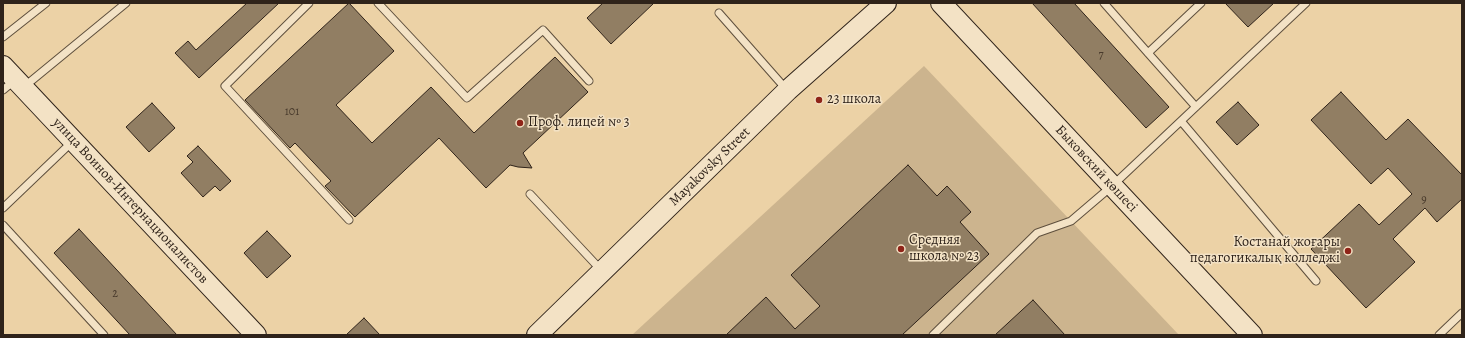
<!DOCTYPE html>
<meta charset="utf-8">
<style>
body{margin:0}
#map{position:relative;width:1465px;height:338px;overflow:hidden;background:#ecd2a6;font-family:Alegreya,serif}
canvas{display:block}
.frame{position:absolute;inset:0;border:4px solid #2f231a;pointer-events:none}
</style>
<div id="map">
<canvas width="1465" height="338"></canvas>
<div class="frame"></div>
</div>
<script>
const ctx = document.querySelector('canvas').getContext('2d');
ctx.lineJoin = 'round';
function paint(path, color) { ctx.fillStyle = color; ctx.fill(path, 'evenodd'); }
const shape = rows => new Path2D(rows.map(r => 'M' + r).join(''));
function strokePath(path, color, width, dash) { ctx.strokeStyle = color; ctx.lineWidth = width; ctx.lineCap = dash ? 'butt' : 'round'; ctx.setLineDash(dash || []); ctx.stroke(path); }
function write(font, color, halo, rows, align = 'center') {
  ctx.font = font + ' Alegreya,serif'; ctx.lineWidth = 3; ctx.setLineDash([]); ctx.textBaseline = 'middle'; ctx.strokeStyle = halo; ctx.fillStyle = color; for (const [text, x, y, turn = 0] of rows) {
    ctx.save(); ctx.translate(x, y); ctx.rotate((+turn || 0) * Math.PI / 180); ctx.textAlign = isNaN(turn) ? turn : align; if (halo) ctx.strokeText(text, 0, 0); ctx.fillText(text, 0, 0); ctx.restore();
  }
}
const green = shape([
 [924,66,1179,335,632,335]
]);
const building = shape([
 [247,3,279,3,199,78,175,53,188,41,196,50,247,3],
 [349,3,394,51,336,105,372,143,431,87,474,133,555,57,588,92,523,153,532,168,518,167,510,165,486,188,439,138,355,217,325,186,331,181,295,143,290,148,245,100,349,3],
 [603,3,654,3,611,44,587,18,603,3],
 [1032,3,1074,3,1169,107,1146,128,1032,3],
 [1225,3,1274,3,1248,27,1225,3],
 [1341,92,1386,140,1408,119,1462,175,1462,199,1437,222,1425,208,1393,239,1415,262,1366,308,1311,249,1359,204,1379,225,1412,194,1388,168,1371,184,1311,120,1341,92],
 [1238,102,1259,125,1237,145,1216,122,1238,102],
 [152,103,175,128,149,152,126,127,152,103],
 [198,146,231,181,220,191,215,186,203,197,181,173,193,162,187,156,198,146],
 [908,165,937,196,947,186,971,212,960,222,989,254,902,335,726,335,766,297,795,329,820,306,791,275,908,165],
 [79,229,177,335,130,335,54,253,79,229],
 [267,231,291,256,267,278,244,253,267,231],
 [1033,300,1065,335,995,335,1021,311,1033,300],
 [364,318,380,335,346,335,364,318]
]);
const service = shape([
 [309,3,225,86,349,220],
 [378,3,467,98,543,30,589,81],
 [1104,3,1148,53,1196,107],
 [719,13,786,89],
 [3,37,46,3],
 [1148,53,1201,3],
 [25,86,126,3],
 [3,90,15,80],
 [1181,121,1316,281],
 [530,194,601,270],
 [3,208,72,142],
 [3,225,104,335],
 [933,335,1037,233,1071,221,1112,186,1306,3],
 [1439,335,1462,313]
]);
const secondary = shape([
 [941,3,1252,335],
 [3,66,256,335],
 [537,335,788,90,886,3]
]);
const markers = [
 [819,100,4,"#8f2418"],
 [520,123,4,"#8f2418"],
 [901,249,4,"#8f2418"],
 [1348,251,4,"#8f2418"]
];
const numberNames = [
 ["7",1101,55],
 ["101",292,112],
 ["9",1424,200],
 ["2",115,294]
];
const poiNames = [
 ["23 школа",827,100],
 ["Проф. лицей № 3",528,123],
 ["Средняя",909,241],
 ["школа № 23",909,257],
 ["Костанай жоғары",1340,243,"right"],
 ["педагогикалық колледжі",1340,259,"right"]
];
const streetNames = [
 ["Mayakovsky Street",710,167,-44],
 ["Быковский көшесі",1096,169,47],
 ["улица Воинов-Интернационалистов",130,201,47]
];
paint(green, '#ccb48e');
paint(building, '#917e63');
strokePath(building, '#2f231a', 1);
strokePath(service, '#5e4f3d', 9);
strokePath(secondary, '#2f231a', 22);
strokePath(service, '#f3e2c5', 7);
strokePath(secondary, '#f3e2c5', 20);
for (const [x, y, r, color] of markers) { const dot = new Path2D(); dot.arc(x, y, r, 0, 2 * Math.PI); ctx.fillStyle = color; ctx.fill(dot); strokePath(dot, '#f3e2c5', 1.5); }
write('12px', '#483a2c', null, numberNames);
write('14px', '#2f231a', '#f3e2c5', poiNames, 'left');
write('14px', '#2f231a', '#f3e2c5', streetNames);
</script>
